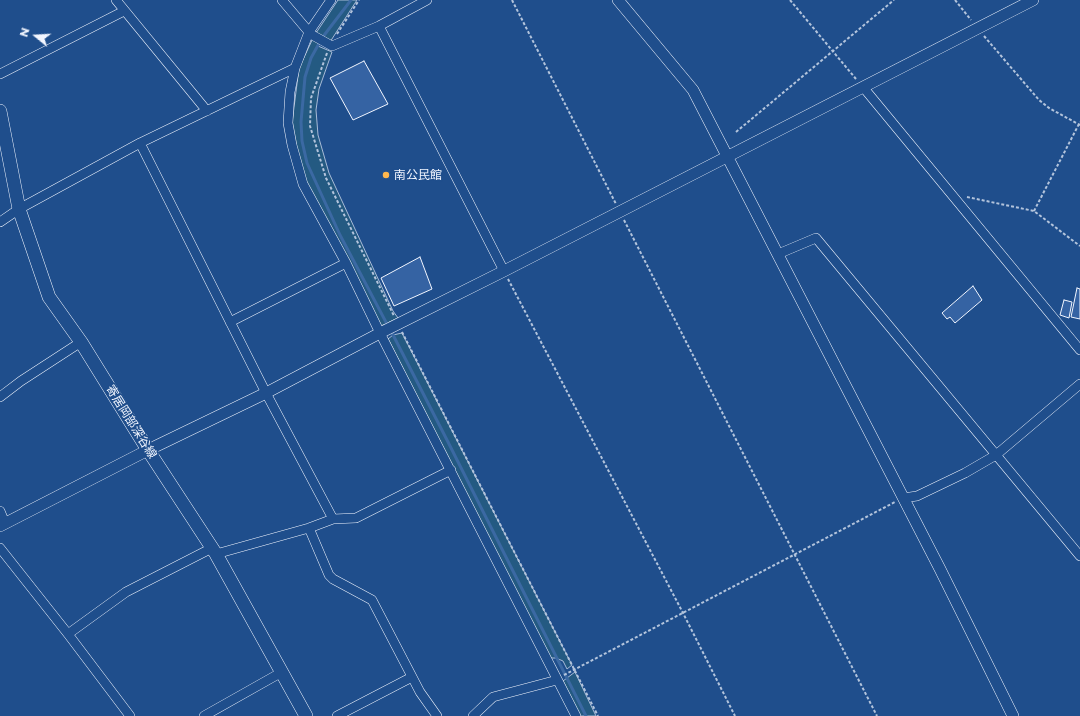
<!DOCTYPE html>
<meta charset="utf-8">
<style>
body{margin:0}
#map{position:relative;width:1080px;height:716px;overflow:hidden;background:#1f4e8c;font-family:Montserrat,sans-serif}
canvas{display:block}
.north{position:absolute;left:16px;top:16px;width:40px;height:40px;-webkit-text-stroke:3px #1f4e8c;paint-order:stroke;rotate:288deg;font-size:11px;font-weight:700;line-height:16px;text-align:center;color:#f2f6ff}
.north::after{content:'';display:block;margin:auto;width:14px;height:18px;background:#f2f6ff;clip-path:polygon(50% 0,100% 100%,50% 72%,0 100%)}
</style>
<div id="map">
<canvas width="1080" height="716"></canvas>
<div class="north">N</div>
</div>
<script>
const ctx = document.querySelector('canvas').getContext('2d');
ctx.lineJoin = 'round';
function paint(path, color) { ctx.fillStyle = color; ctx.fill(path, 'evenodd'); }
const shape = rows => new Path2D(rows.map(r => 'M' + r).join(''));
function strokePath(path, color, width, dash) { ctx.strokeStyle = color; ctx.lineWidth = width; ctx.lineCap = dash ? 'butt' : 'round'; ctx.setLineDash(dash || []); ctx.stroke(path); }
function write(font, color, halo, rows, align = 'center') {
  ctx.font = font + ' Montserrat,"Noto Sans JP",sans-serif'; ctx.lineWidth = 3; ctx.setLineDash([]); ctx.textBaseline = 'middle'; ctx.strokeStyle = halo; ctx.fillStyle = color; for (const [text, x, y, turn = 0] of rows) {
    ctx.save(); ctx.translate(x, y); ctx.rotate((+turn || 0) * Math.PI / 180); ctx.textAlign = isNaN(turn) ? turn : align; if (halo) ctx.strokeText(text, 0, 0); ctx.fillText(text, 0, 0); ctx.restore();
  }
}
const green = shape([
 [338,0,357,0,330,42,322,38,318,46,332,52,319,89,316,110,318,135,329,173,393,311,398,318,381,326,306,183,296,145,292,123,299,68,314,36,338,0],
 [402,333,572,665,567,669,563,661,556,658,550,658,388,339,393,335,402,333],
 [575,672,596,716,580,716,563,681,575,672]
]);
const stream = shape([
 [351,0,322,38,311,58,305,77,301,122,302,141,307,163,340,235,388,326],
 [391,331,447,440,586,716]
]);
const building = shape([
 [364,61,388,104,353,120,330,78,364,61],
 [420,257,432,289,394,306,381,278,420,257],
 [973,286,982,300,955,323,950,317,947,319,942,313,973,286],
 [1077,288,1080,289,1080,319,1071,317,1077,288],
 [1064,300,1072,302,1069,318,1060,315,1064,300]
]);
const path = shape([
 [512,0,616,204],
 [790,0,856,79],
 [955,0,971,20],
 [337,34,359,0],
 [984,36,1039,100,1049,108,1080,125],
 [327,53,311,98,310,126,326,178,394,316],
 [736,132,894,0],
 [967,197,1034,211,1080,246],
 [1034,211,1080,122],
 [624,220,877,716],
 [508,279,683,613,735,716],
 [402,332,598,716],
 [564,675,895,502]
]);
const minor = shape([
 [116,0,207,111],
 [282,0,309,32,314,36,332,46,379,26,427,0],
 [331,0,309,32,295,68,290,92,288,123,292,145,303,184,346,263,380,333,576,716],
 [379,26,504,271],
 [0,74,124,11],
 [863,87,1080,350],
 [140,143,266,393,333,519],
 [0,222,19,209,140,143,295,68],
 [778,254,816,238,1080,556],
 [230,322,346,263],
 [0,397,21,381,81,342],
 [903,498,917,496,965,473,996,455,1080,384],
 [0,511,5,523],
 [309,528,329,575,333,579,372,600,420,692,437,716],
 [0,548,68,634,130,716],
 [216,554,309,528,333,519,356,518,451,470],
 [68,634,126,592,212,548],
 [204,716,282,672],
 [337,716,412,677],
 [473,716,493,697,557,680]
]);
const tertiary = shape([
 [618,0,693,90,940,569,1013,716],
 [0,526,148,450,266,393,380,333,504,271,1033,0]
]);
const secondary = shape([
 [0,111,19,209,49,297,81,342,148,450,216,554,306,716]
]);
const markers = [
 [386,175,4,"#ffb74d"]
];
const poiNames = [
 ["南公民館",394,175]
];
const streetNames = [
 ["寄居岡部深谷線",131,422,58]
];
paint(green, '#245a82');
strokePath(green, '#a8bbd7', 1);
strokePath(stream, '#3b69a3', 3);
paint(building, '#3563a3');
strokePath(building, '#f2f6ff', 1);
strokePath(minor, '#f2f6ff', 10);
strokePath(tertiary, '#f2f6ff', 12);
strokePath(secondary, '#f2f6ff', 14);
strokePath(path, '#b3c4dc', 2, [3, 2]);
strokePath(minor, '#1f4e8c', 9);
strokePath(tertiary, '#1f4e8c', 11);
strokePath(secondary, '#1f4e8c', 13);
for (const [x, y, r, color] of markers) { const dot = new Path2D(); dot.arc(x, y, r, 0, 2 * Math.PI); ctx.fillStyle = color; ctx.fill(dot); strokePath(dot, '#1f4e8c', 1.5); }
write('12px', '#f2f6ff', '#1f4e8c', poiNames, 'left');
write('12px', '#f2f6ff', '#1f4e8c', streetNames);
</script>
